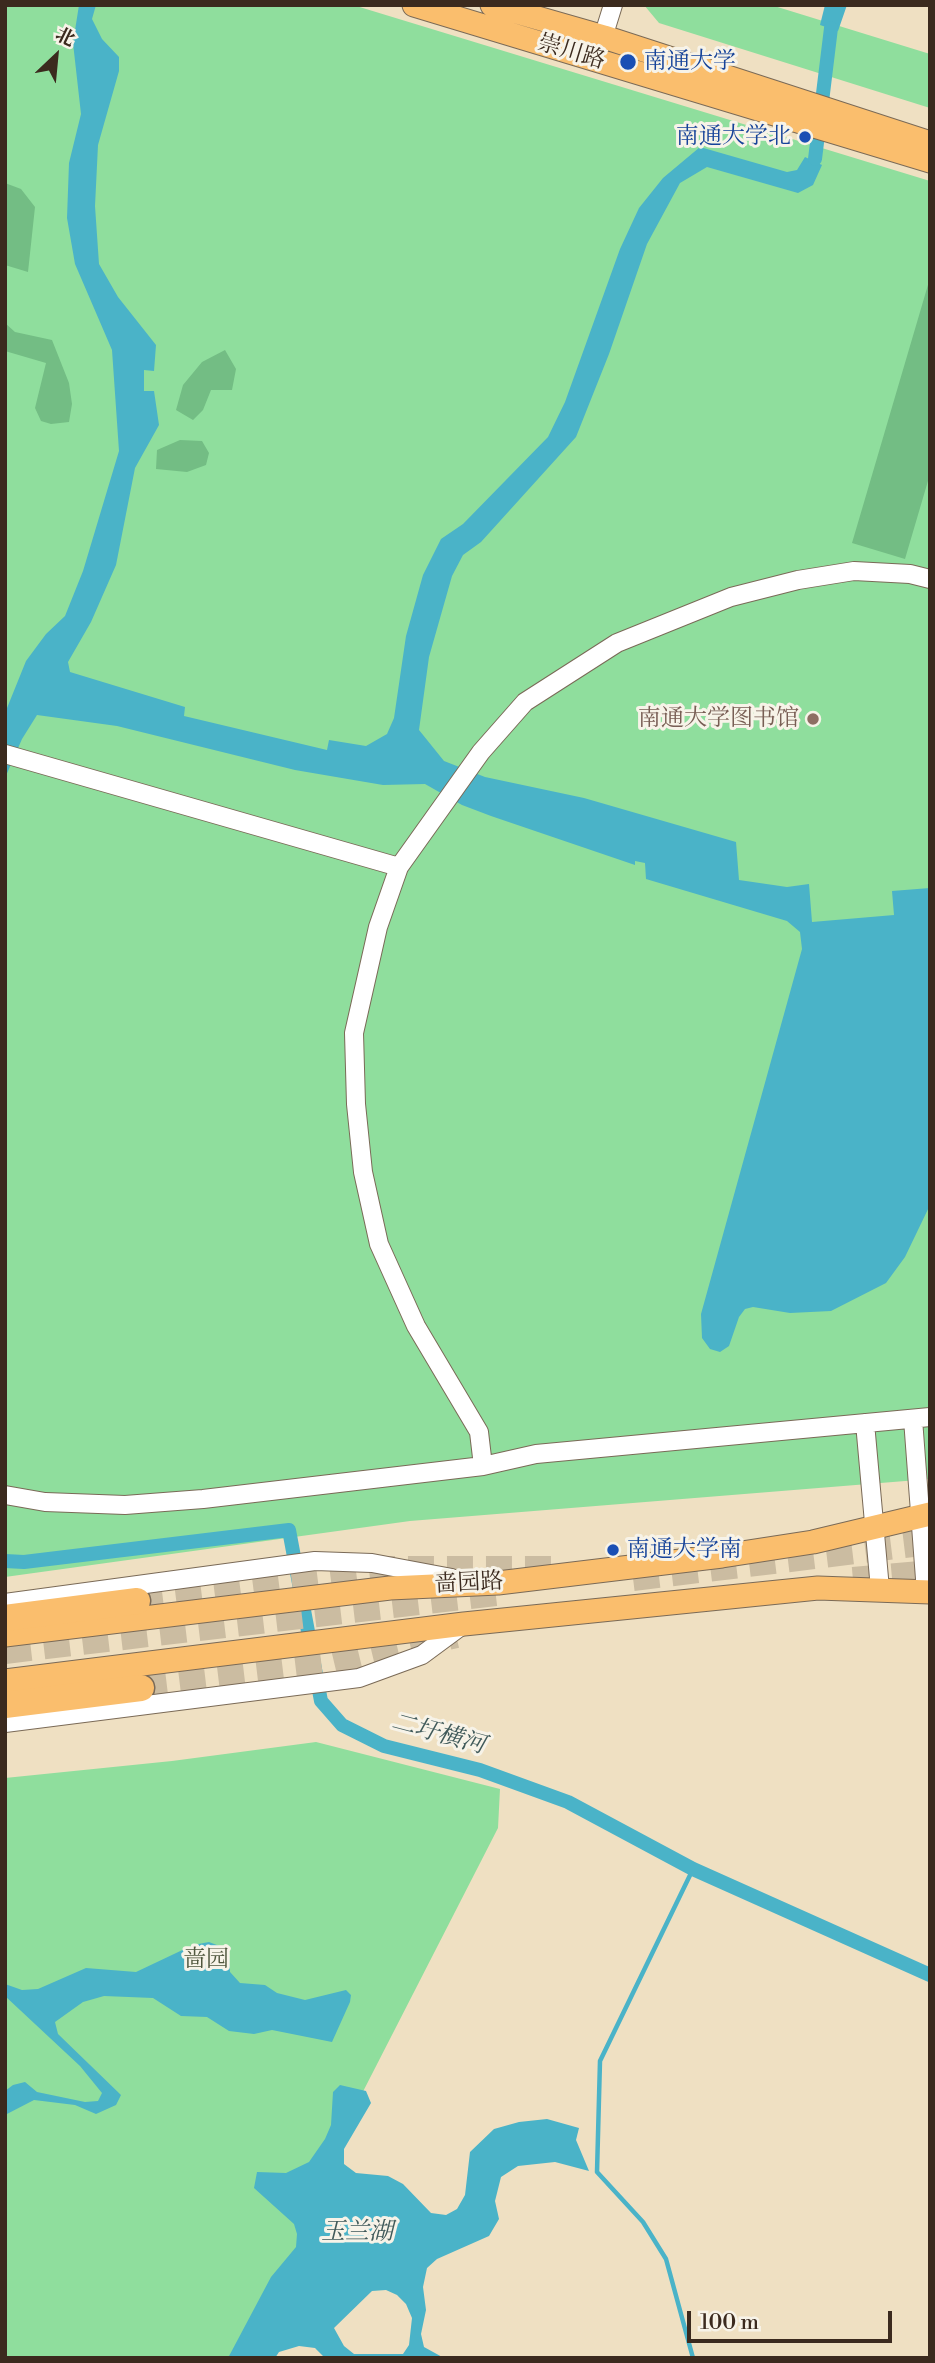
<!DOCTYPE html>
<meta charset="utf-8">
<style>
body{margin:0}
#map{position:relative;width:935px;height:2363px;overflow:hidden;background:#efe0c2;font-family:"Libre Bodoni","Noto Serif SC",serif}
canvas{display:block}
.frame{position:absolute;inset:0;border:7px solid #3b2a1e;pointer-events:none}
.north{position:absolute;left:21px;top:21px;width:70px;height:70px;-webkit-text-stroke:5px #f7f3e8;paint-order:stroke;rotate:26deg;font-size:19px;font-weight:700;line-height:28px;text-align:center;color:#3b2a1e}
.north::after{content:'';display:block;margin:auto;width:24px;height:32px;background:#3b2a1e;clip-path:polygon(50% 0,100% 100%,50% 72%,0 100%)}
.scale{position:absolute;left:687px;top:2311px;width:205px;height:32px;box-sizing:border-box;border:4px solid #3b2a1e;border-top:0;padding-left:9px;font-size:21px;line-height:24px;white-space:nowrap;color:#3b2a1e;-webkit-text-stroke:5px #f7f3e8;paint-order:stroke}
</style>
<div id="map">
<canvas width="935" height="2363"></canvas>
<div class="frame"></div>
<div class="north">北</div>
<div class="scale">100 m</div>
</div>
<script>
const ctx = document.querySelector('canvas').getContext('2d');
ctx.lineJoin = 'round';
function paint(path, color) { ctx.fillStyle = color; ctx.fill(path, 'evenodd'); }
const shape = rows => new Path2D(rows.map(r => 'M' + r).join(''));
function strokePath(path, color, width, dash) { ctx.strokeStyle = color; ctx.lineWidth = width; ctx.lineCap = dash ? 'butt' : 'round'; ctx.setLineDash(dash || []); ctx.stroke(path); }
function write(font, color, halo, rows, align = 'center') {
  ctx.font = font + ' "Libre Bodoni","Noto Serif SC",serif'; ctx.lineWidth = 6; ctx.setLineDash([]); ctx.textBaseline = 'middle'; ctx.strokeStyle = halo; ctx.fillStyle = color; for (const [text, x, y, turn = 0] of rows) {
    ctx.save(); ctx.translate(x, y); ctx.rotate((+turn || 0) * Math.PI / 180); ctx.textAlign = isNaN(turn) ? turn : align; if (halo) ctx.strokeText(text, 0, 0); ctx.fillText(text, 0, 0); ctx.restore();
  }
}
const green = shape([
 [5,5,353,5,930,181,930,1479,410,1521,5,1577],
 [644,5,771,5,930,54,930,108,659,23],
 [316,1742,500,1789,498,1828,330,2156,258,2358,5,2358,5,1778,172,1761]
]);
const forest = shape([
 [5,183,21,189,35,207,28,272,5,265],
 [930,278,930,474,905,559,852,543],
 [5,323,15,332,52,340,69,383,72,404,69,422,51,424,41,421,35,408,46,363,5,351],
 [225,350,236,369,232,390,211,390,203,410,193,420,176,410,183,385,202,362],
 [180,440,202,441,209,453,206,465,187,472,156,469,157,450]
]);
const water = shape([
 [79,5,96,5,92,19,102,39,119,57,119,71,98,145,95,206,99,264,118,297,156,345,154,371,144,370,144,391,154,391,159,425,135,468,116,565,91,622,68,662,70,672,185,707,184,716,327,750,329,740,366,746,387,734,394,718,406,636,423,575,441,539,463,524,548,437,565,402,620,249,639,208,663,178,700,147,787,172,797,170,805,157,822,165,813,185,798,193,707,167,680,183,647,244,609,354,576,437,481,542,463,555,452,576,429,657,419,730,444,761,485,777,584,798,736,842,739,880,787,887,809,884,812,922,894,915,892,891,930,888,930,1205,905,1257,886,1283,831,1311,790,1313,753,1307,745,1309,739,1317,729,1346,720,1352,710,1349,702,1338,701,1314,802,949,800,932,787,921,646,879,645,863,635,861,635,865,491,816,462,805,425,784,383,785,295,770,117,726,37,715,22,739,5,778,5,713,26,661,46,634,65,616,83,571,119,451,112,350,75,264,67,218,69,163,81,114,73,43],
 [825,5,847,5,838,31,820,25],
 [209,1942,222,1947,229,1958,230,1972,240,1983,265,1985,277,1993,305,2000,346,1990,351,1995,350,2002,332,2042,272,2030,254,2034,229,2031,207,2017,181,2016,153,1998,104,1996,83,2002,55,2022,58,2034,121,2095,116,2105,96,2114,75,2105,34,2100,5,2115,5,2091,13,2085,25,2082,37,2092,85,2102,98,2101,102,2093,80,2066,5,1996,5,1984,22,1990,38,1989,86,1968,136,1972,193,1945],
 [340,2085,366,2091,371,2103,344,2149,344,2164,356,2173,388,2176,403,2184,431,2213,446,2215,457,2209,465,2195,470,2152,494,2129,519,2122,547,2119,579,2128,576,2140,589,2171,555,2162,518,2166,501,2177,495,2201,499,2219,489,2236,437,2259,427,2268,423,2287,426,2310,421,2334,424,2347,444,2358,325,2358,315,2348,299,2346,279,2352,275,2358,228,2358,271,2277,296,2247,297,2234,294,2224,254,2188,257,2172,286,2173,309,2162,325,2139,331,2125,333,2092],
 [386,2290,397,2295,406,2304,412,2318,409,2345,403,2354,354,2354,344,2346,334,2328,372,2291]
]);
const stream = shape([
 [693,2358,666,2259,643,2222,597,2172,600,2061,693,1869]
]);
const canal = shape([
 [815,159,831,28],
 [5,1561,24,1562,289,1530,321,1701,342,1725,384,1746,480,1770,568,1802,693,1869,930,1975]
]);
const highwayTunnel = shape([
 [633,1578,930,1542],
 [853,1580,930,1573],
 [137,1601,387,1569,553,1569],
 [5,1651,504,1592],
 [141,1688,331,1665,456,1635]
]);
const minor = shape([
 [600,47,613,5],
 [5,754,399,867],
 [913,1419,926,1592],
 [865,1423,880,1589],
 [483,1466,479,1432,416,1326,379,1244,363,1172,356,1104,354,1033,378,927,399,867,481,752,525,702,617,643,731,597,798,580,854,571,910,574,930,579],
 [5,1495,45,1502,125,1505,203,1499,483,1466,536,1454,930,1417],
 [5,1603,315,1561,372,1563,452,1578],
 [5,1723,359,1678,422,1655,464,1624]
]);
const major = shape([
 [414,5,930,161],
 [492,5,604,37,930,143],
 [5,1635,390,1588,498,1583,722,1556,813,1542,930,1514],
 [5,1681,464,1624,818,1588,930,1592]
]);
const highway = shape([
 [5,1618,137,1601],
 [5,1705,141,1688]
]);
const markers = [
 [628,62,9,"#1a4fb4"],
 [805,137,7,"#1a4fb4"],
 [813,719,7,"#8d6e63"],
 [613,1550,7,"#1a4fb4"]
];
const streetNames = [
 ["崇川路",571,53,17],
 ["啬园路",469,1584,-3]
];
const transitNames = [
 ["南通大学",644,62],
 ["南通大学北",791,137,"right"],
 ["南通大学南",627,1550]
];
const educationNames = [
 ["南通大学图书馆",799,719]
];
const parkNames = [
 ["啬园",206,1960]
];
const waterNames = [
 ["二圩横河",438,1735,15],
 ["玉兰湖",357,2233]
];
paint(green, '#8fde9d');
paint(forest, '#73bd84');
paint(water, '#4ab3c8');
strokePath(stream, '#4ab3c8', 4.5);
strokePath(canal, '#4ab3c8', 14);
strokePath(highwayTunnel, '#cbbca1', 26, [26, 13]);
strokePath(minor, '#7a6a57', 20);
strokePath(major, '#7a6a57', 25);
strokePath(highway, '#7a6a57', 29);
strokePath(minor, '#fff', 18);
strokePath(major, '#fabe6d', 23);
strokePath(highway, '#fabe6d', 26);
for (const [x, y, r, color] of markers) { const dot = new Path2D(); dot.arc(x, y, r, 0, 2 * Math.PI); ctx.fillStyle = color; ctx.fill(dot); strokePath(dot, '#f7f3e8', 2.5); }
write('23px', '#3b2a1e', '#f7f3e8', streetNames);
write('23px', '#164399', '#f7f3e8', transitNames, 'left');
write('23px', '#785e54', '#f7f3e8', educationNames, 'right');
write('23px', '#50573e', '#f7f3e8', parkNames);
write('italic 24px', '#405a5a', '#f7f3e8', waterNames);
</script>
